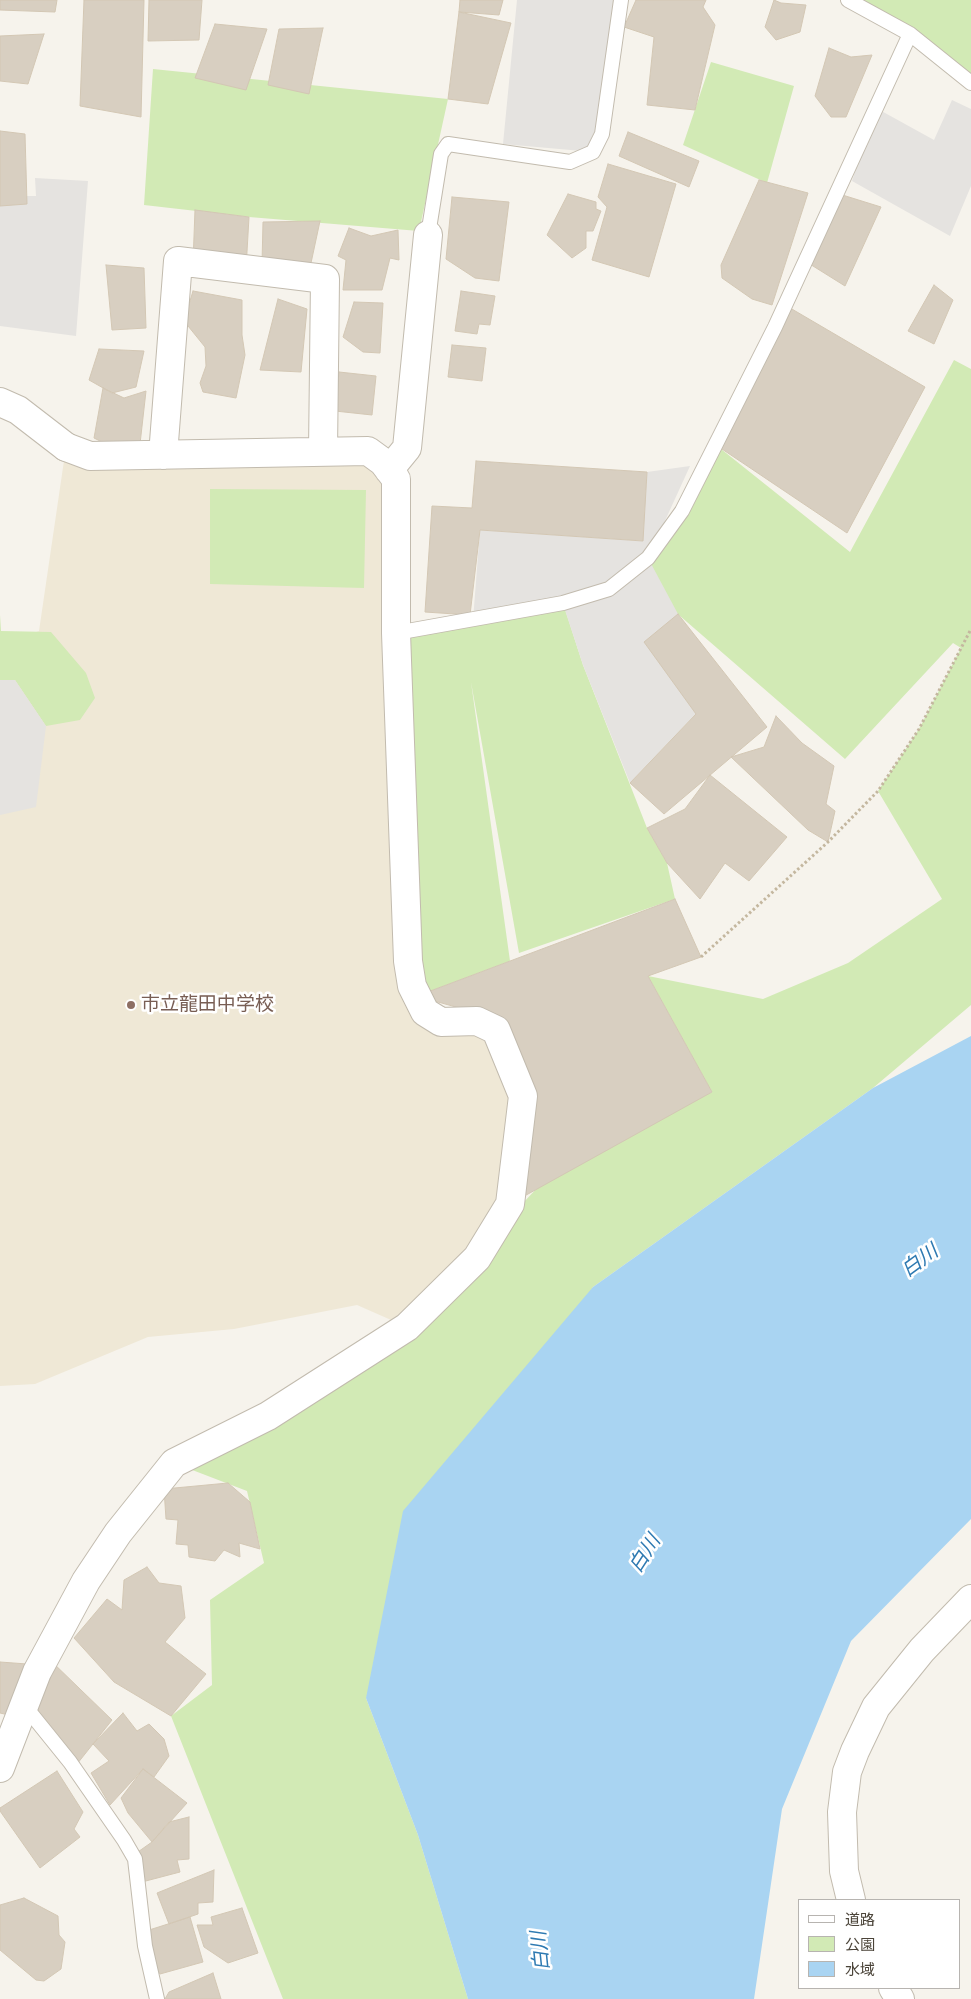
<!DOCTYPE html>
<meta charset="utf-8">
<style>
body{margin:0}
#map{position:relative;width:971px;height:1999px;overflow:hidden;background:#f6f3ec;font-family:"PT Sans Narrow","Noto Sans JP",sans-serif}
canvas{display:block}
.legend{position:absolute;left:798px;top:1899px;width:162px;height:90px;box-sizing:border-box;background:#fff;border:1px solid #b7b4b0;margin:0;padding:6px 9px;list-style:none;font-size:15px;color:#4b4439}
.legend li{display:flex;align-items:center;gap:10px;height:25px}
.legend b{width:25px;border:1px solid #b7b4b0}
</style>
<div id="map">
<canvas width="971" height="1999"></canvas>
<ul class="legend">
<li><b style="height:6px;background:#fff"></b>道路</li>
<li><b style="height:14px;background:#d2eab5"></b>公園</li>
<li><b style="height:14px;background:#a9d4f2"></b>水域</li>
</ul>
</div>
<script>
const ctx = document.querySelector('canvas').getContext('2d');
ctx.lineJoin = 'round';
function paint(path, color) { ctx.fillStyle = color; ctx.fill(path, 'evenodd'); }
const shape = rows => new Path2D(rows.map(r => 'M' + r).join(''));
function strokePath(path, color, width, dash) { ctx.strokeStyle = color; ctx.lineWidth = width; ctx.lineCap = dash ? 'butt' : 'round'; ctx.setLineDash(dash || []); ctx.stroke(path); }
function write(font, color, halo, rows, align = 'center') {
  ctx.font = font + ' "PT Sans Narrow","Noto Sans JP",sans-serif'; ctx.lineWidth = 5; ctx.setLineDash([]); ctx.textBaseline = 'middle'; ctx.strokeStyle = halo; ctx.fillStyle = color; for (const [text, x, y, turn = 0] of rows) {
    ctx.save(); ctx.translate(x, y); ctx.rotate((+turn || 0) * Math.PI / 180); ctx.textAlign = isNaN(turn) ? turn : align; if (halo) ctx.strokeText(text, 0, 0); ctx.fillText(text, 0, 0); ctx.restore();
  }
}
const education = shape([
 [66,447,368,451,396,479,425,1012,477,1021,523,1096,510,1204,407,1327,357,1305,234,1329,148,1337,35,1384,0,1386,0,645,39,631]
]);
const green = shape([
 [848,0,971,0,971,81],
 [711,62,794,86,767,183,683,145],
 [153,69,448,99,419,231,249,217,144,205],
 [954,360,971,369,971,1005,873,1088,593,1287,366,1698,418,1835,468,1999,283,1999,171,1716,212,1685,210,1600,264,1563,247,1491,174,1463,407,1327,567,1156,712,1092,648,976,763,999,848,963,942,899,878,791,919,729,961,648,953,643,845,759,642,583,716,445,850,552],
 [210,489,366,490,364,588,210,584],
 [563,603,583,665,647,828,667,863,675,899,519,953,471,682,510,961,417,996,396,633],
 [0,615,1,631,51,632,86,673,95,698,80,720,46,726,15,680,0,680]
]);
const parking = shape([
 [517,0,616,0,593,152,503,144],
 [952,100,971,109,971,186,950,236,852,181,876,108,934,140],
 [35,178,88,181,76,336,0,326,0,196,36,196],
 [690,466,648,558,678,614,696,714,630,783,583,665,563,604,473,620,480,530,642,541,647,472],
 [0,680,15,680,46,726,36,807,0,815]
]);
const water = shape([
 [971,1036,971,1519,851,1641,782,1809,754,1999,468,1999,418,1835,366,1698,403,1511,593,1287,873,1088]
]);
const building = shape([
 [0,0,57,0,55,12,0,10,0,0],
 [84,0,144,0,141,117,80,106,84,0],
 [149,0,202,0,199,40,148,41,149,0],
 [460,0,503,0,499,15,459,12,460,0],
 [636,0,706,0,703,7,715,25,695,110,647,105,654,37,624,27,636,0],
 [774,0,781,3,806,5,800,32,776,40,765,27,774,0],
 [459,12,511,23,488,104,448,99,459,12],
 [215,24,267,29,246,90,195,78,215,24],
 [323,28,309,94,268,85,279,29,323,28],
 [44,34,28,84,0,81,0,36,44,34],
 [829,48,851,57,872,55,846,117,831,117,815,96,829,48],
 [0,131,25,134,27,204,0,206,0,131],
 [628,132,699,161,689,187,619,156,628,132],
 [608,164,676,184,649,277,592,260,607,207,598,197,608,164],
 [759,180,808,193,772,305,752,299,722,278,721,265,759,180],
 [836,193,881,207,845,286,805,261,836,193],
 [568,194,596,202,596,209,601,211,593,231,586,231,586,248,572,258,547,235,568,194],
 [452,197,509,202,499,281,475,278,446,259,452,197],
 [195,210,249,217,246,269,193,263,195,210],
 [320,221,308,277,262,264,263,222,320,221],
 [349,228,371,236,398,230,399,260,390,258,382,290,343,290,346,260,338,256,349,228],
 [106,265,144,268,146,328,112,330,106,265],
 [934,285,953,300,934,344,908,331,934,285],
 [193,291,242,300,242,335,245,355,236,398,203,392,200,383,206,366,205,347,184,321,193,291],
 [461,291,495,296,490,325,479,324,477,334,455,331,461,291],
 [278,299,307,309,301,372,260,370,278,299],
 [354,302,383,303,380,353,363,352,343,337,354,302],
 [785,305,925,387,847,533,716,445,785,305],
 [452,345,486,348,482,381,448,377,452,345],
 [99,349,144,351,136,387,112,393,89,380,99,349],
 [339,372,376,376,372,415,335,411,339,372],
 [103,388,124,398,146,391,140,444,116,449,94,438,103,388],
 [476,461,647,472,643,541,480,530,470,615,425,612,432,506,472,508,476,461],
 [678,614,767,727,664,814,630,783,696,714,644,642,678,614],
 [776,716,802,743,834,766,826,804,835,811,828,842,808,830,731,757,764,747,776,716],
 [710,775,787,837,749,881,725,863,700,899,667,863,647,828,685,809,710,775],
 [675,899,701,957,648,976,712,1092,510,1204,523,1096,470,1011,417,996,675,899],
 [228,1483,250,1502,260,1549,239,1543,240,1557,224,1550,215,1561,189,1557,188,1545,176,1544,178,1520,166,1519,164,1489,228,1483],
 [147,1567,159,1583,181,1586,185,1618,165,1642,206,1674,171,1716,114,1682,74,1638,107,1599,122,1610,124,1580,147,1567],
 [48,1658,112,1720,77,1764,30,1706,48,1658],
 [0,1662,27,1664,9,1715,0,1713,0,1662],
 [123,1713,137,1731,149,1724,164,1739,169,1756,154,1777,143,1769,110,1805,91,1773,109,1761,93,1744,123,1713],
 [143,1769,187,1803,152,1842,128,1813,121,1798,143,1769],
 [57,1771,83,1812,74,1829,80,1837,40,1868,0,1811,0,1808,57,1771],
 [189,1817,189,1859,177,1860,180,1872,142,1882,135,1854,152,1842,169,1822,189,1817],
 [214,1870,213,1902,198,1903,198,1914,169,1924,157,1893,214,1870],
 [24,1898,58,1916,59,1935,65,1942,61,1969,44,1981,36,1980,0,1950,0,1905,24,1898],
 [242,1908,258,1953,228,1963,204,1947,197,1925,213,1925,211,1917,242,1908],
 [190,1917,203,1962,160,1974,152,1960,146,1931,190,1917],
 [213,1973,221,1999,165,1999,169,1992,213,1973]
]);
const path = shape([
 [701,957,828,842,878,791,919,729,971,629]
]);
const service = shape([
 [848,0,910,34,971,83],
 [428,235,441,154,448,144,570,162,593,152,602,134,621,0],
 [396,633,563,603,609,589,648,558,682,511,775,327,910,34],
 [24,1705,70,1762,124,1840,135,1859,145,1946,157,1999]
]);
const minor = shape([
 [163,455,178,261,325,279,323,452],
 [389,470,407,448,428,235],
 [0,1768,37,1672,86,1581,118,1533,174,1463,268,1416,407,1327,477,1258,510,1204,523,1096,496,1030,477,1021,441,1022,425,1012,412,986,408,961,396,633,396,479,383,462,368,451,90,456,66,447],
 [851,1900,844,1871,842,1812,847,1772,855,1751,876,1707,922,1650,971,1599],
 [893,1988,900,1999]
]);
const tertiary = shape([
 [0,402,18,410,66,447]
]);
const markers = [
 [131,1005,5,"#8d6e63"]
];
const educationNames = [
 ["市立龍田中学校",141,1005]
];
const waterNames = [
 ["白川",920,1261,-36],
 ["白川",645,1554,-57],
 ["白川",541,1951,-96]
];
paint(education, '#efe8d6');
paint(green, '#d2eab5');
paint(parking, '#e5e3e0');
paint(water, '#a9d4f2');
paint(building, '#d8cfc1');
strokePath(building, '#d3c7b4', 1);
strokePath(service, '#c2bbae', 16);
strokePath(minor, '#c2bbae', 30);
strokePath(tertiary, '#c2bbae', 30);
strokePath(path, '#c4b79f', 3, [2.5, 2.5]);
strokePath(service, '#fff', 14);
strokePath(minor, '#fff', 28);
strokePath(tertiary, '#fff', 28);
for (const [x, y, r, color] of markers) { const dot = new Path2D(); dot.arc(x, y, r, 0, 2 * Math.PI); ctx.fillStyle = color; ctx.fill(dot); strokePath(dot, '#fff', 2); }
write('19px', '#785e54', '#fff', educationNames, 'left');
write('italic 20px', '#2e7ab2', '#fff', waterNames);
</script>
